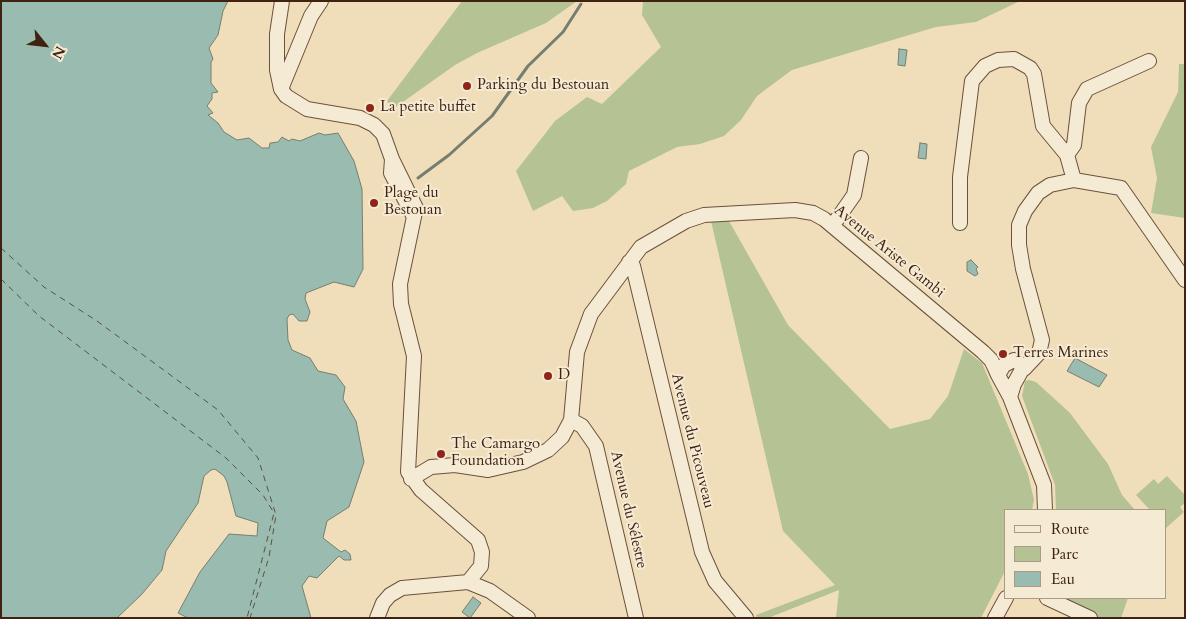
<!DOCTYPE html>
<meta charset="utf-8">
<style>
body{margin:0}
#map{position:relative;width:1186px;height:619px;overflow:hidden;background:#f0debb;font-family:Cardo,serif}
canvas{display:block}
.frame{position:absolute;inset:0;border:2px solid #3f2211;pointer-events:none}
.legend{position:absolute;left:1004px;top:509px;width:162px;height:90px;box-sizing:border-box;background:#f5ead3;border:1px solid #ac9a85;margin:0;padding:6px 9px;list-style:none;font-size:15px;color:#3f2211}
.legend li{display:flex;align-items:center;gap:10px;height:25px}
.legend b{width:25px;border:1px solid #ac9a85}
.north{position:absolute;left:20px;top:20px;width:50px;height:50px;-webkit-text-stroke:4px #f5ead3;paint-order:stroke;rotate:119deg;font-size:14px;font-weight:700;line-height:20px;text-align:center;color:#3f2211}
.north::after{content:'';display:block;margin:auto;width:18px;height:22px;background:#3f2211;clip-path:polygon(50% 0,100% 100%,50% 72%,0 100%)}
</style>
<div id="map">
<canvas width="1186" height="619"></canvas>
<div class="frame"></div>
<ul class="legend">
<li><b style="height:6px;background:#f5ead3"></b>Route</li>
<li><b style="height:14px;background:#b5c293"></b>Parc</li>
<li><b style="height:14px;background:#9abcb0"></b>Eau</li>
</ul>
<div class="north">N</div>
</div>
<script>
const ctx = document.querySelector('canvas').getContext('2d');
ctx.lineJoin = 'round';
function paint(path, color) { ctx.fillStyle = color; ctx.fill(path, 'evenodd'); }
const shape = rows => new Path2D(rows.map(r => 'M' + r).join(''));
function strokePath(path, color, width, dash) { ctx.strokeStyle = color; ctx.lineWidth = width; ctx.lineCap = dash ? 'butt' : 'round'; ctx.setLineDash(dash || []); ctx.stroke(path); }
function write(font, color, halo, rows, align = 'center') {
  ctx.font = font + ' Cardo,serif'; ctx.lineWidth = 4; ctx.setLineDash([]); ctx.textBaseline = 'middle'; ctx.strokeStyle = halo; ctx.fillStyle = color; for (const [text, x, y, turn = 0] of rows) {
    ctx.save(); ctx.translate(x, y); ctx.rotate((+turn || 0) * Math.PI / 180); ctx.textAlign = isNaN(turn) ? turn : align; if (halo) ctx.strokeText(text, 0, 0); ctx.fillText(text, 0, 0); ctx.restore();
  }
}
const green = shape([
 [462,1,577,1,546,23,477,53,455,65,393,109,387,101],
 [643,1,1020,1,976,22,936,27,792,70,757,96,741,120,724,136,700,144,677,147,629,171,626,184,607,201,593,208,573,211,562,196,533,211,516,171,555,121,587,97,602,104,661,47,642,15],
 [1179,64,1185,64,1185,218,1151,213,1157,178,1151,147,1178,92],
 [711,221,729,221,788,325,890,429,930,419,948,396,964,349,982,363,1028,474,1034,500,1032,510,1005,510,1005,571,981,618,836,618,839,590,768,618,757,618,756,615,835,585,783,531],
 [1029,380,1036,382,1070,413,1108,464,1122,495,1135,510,1056,510,1055,485,1022,396,1025,381],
 [1167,476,1185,495,1185,503,1180,507,1184,512,1166,528,1165,510,1150,510,1136,495,1154,479,1158,484],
 [1057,598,1128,598,1121,618,1101,618]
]);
const water = shape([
 [1,1,228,1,223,11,218,35,209,48,213,59,211,62,211,83,218,92,212,93,212,99,207,106,213,113,208,115,218,123,224,132,237,140,249,138,262,148,269,148,270,143,278,142,282,137,289,141,292,139,300,141,319,133,325,135,338,133,354,161,362,189,363,269,354,287,334,282,306,293,305,299,310,312,307,321,299,321,293,314,289,315,287,319,288,340,292,350,310,358,318,371,336,375,345,387,343,399,356,421,364,462,349,507,327,521,323,538,341,552,345,550,350,554,351,560,344,560,339,556,317,578,309,576,302,586,311,618,188,618,178,613,200,572,229,534,257,536,258,523,236,516,227,482,224,476,215,469,211,470,204,476,198,503,166,551,162,570,142,594,117,618,1,618,1,1],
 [899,49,907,50,905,66,898,65,899,49],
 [920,143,927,144,926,159,918,158,920,143],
 [971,260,978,267,976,269,978,274,975,276,967,271,967,262,971,260],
 [1075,358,1107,375,1099,387,1067,371,1075,358],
 [473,597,481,603,470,618,462,612,473,597]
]);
const stream = shape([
 [418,178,449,155,492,116,528,66,563,32,581,4]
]);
const ferry = shape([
 [1,248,44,287,97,321,218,410,258,458,276,515,269,557,250,618],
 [1,279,39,316,226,458,263,495,274,513,247,618]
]);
const minor = shape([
 [282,1,277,34,277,70,281,89,286,96,307,109,360,118,374,125,383,134,392,159],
 [281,89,311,16,321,1],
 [1067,155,1074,145,1079,103,1087,89,1149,61],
 [960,223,960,177,972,81,985,66,998,60,1014,59,1030,68,1034,74,1043,126,1067,155,1074,180],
 [833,225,854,195,861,158],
 [629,262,633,266,702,552,715,581,746,618],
 [1024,369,1039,353,1042,340,1023,269,1019,245,1019,225,1025,211,1038,193,1050,185,1074,180,1121,188,1185,280],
 [1010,397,1044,485,1045,510],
 [571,420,582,426,596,446,636,618],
 [411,479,431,467,455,465,488,470,523,462,548,450,562,437,571,420,577,352,591,314,641,247,686,221,704,215,795,210,813,213,824,219,983,352,991,360,994,366,998,375,1010,397,1014,384,1024,366,1014,360,1004,365,998,375],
 [468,582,490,591,528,618],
 [1047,598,1090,618],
 [377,618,383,603,390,595,402,588,468,582,481,566,482,552,478,540,421,490,408,472,414,356,401,304,400,284,415,212,416,208,392,159,391,173,414,217],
 [995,618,1006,598]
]);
const markers = [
 [467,86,5,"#8f2418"],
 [370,108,5,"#8f2418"],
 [374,203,5,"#8f2418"],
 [1003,354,5,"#8f2418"],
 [548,376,5,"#8f2418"],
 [441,454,5,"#8f2418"]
];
const poiNames = [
 ["Parking du Bestouan",477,86],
 ["La petite buffet",380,108],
 ["Plage du",384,194],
 ["Bestouan",384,211],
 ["Terres Marines",1013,354],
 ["D",558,376],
 ["The Camargo",451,445],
 ["Foundation",451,462]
];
const streetNames = [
 ["Avenue Ariste Gambi",889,252,39],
 ["Avenue du Picouveau",692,441,76],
 ["Avenue du Sélestre",628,510,77]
];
paint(green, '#b5c293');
paint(water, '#9abcb0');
strokePath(water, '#767e70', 1);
strokePath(stream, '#767e70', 3);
strokePath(ferry, '#5a5041', 1, [6, 5]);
strokePath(minor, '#6b513c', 16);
strokePath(minor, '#f5ead3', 14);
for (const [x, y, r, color] of markers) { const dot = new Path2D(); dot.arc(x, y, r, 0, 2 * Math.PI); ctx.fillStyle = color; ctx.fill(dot); strokePath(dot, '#f5ead3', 2); }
write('15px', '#3f2211', '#f5ead3', poiNames, 'left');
write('15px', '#3f2211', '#f5ead3', streetNames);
</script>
